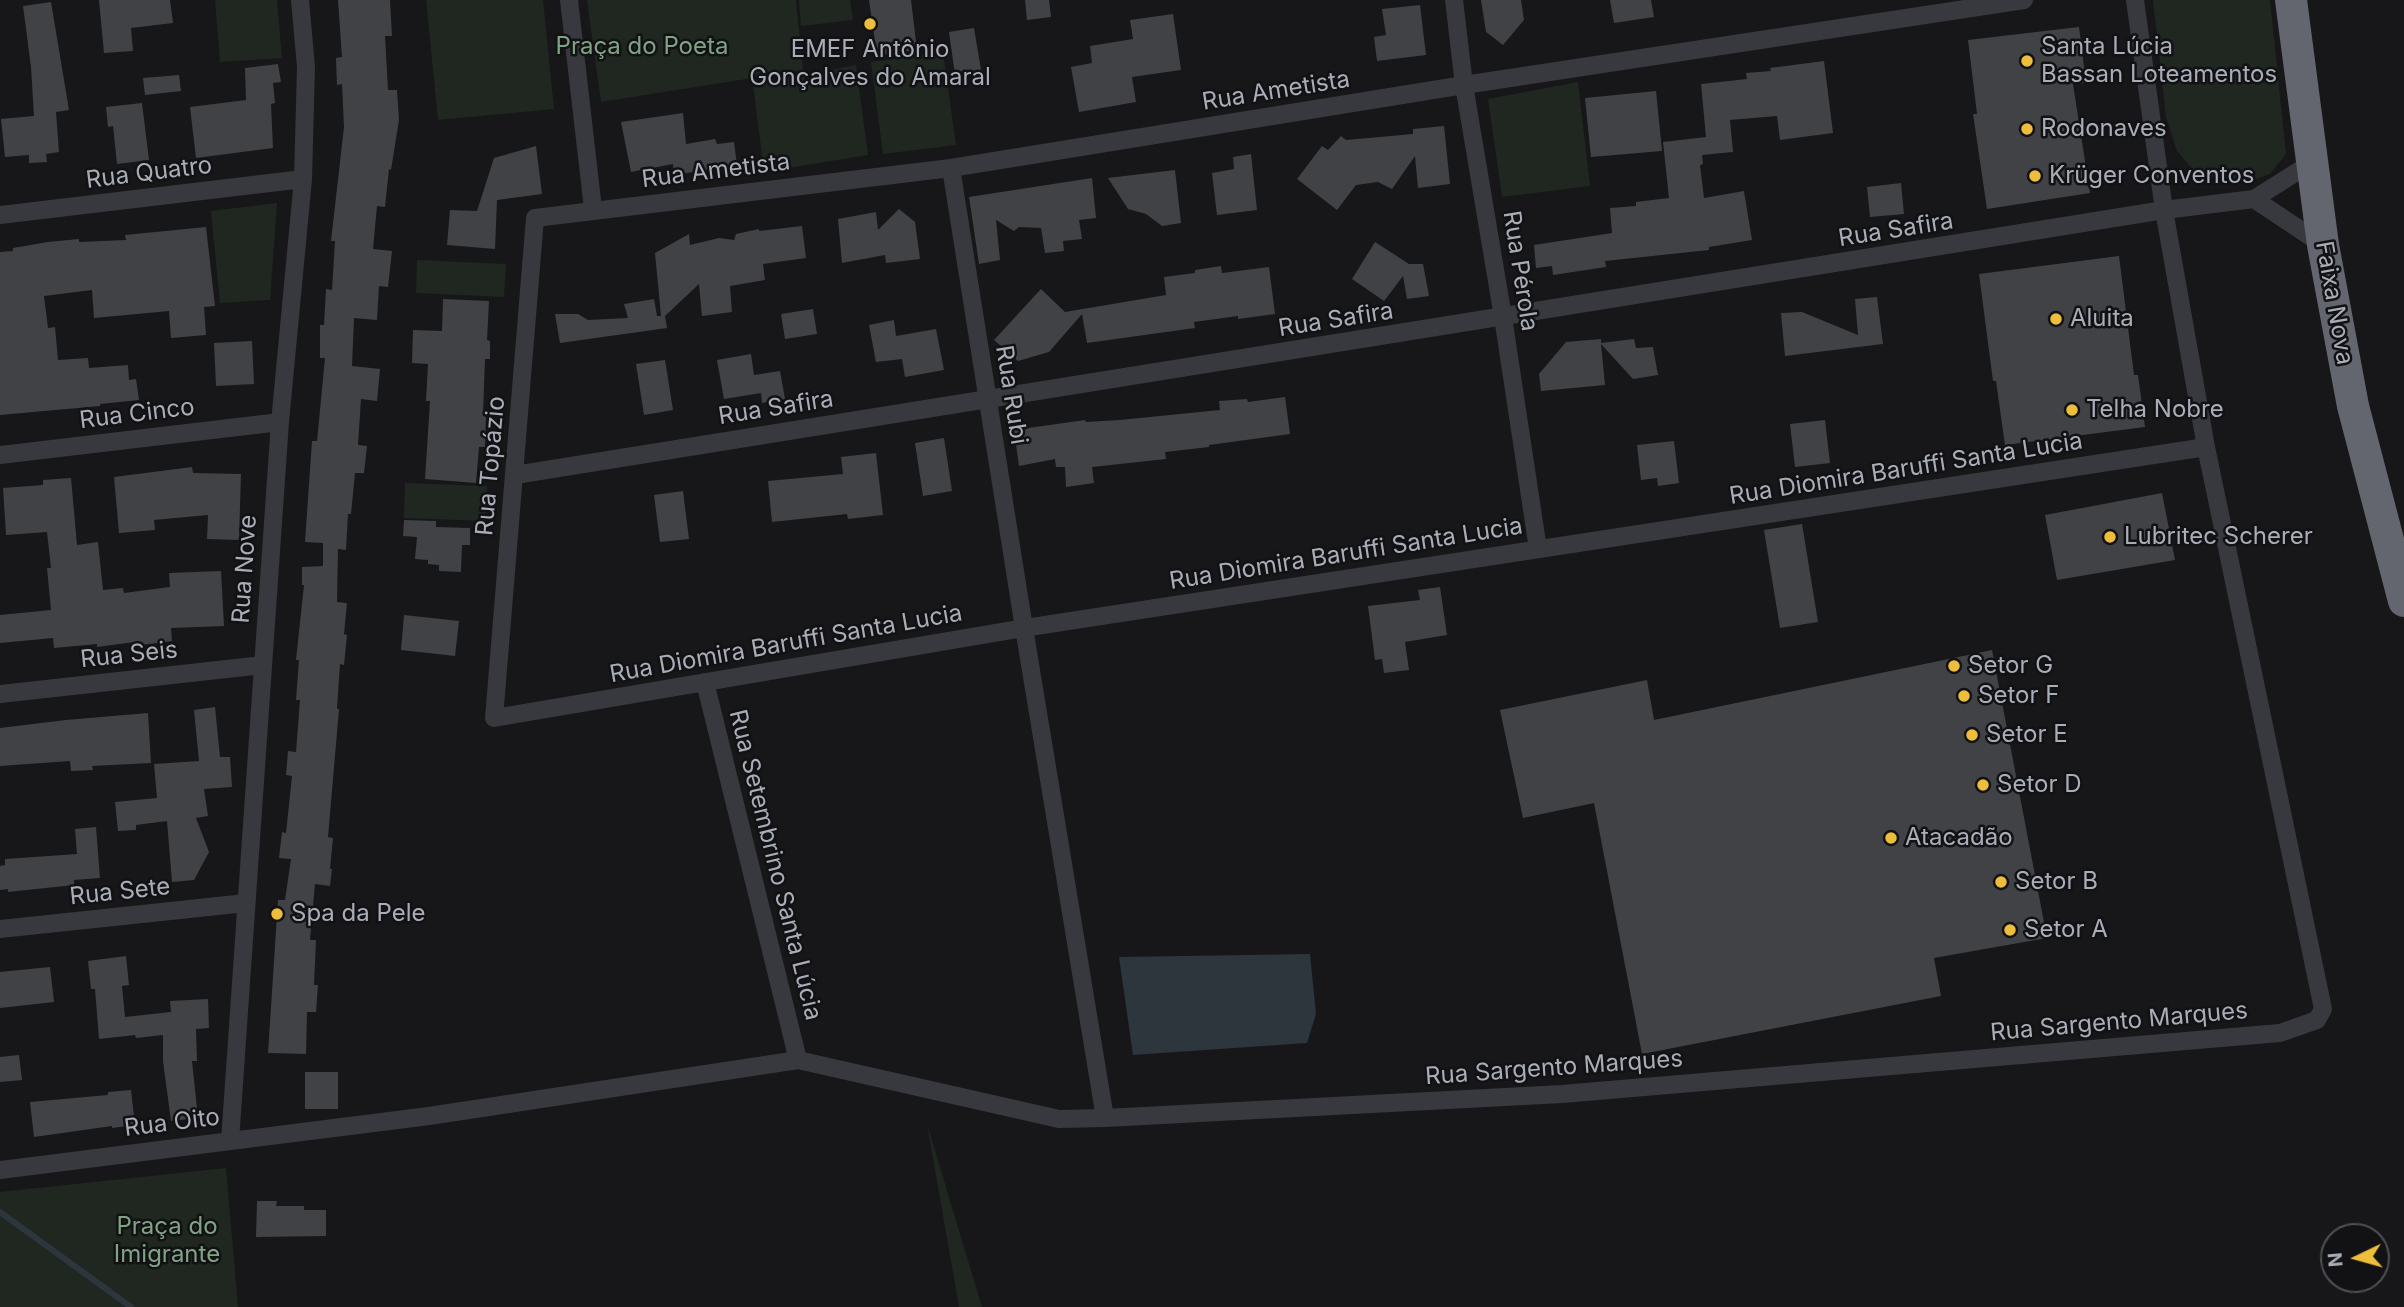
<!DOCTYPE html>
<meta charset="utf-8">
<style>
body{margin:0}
#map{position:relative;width:2404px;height:1307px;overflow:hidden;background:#171719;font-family:Inter,sans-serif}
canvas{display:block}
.north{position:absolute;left:2320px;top:1223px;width:70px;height:70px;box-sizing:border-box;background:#121214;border:2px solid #4e5056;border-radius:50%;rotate:265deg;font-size:19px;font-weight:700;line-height:28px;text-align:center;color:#a9adb8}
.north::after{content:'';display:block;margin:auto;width:24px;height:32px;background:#edbd3b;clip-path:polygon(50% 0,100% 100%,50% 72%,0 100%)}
</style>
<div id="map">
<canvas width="2404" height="1307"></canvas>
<div class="north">N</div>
</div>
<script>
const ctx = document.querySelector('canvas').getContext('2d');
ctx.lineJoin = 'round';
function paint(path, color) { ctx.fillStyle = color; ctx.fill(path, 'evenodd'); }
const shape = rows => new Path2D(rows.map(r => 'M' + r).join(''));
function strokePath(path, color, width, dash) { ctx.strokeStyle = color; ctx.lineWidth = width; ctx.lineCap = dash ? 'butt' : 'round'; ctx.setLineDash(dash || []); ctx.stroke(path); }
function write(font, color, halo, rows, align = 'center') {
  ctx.font = font + ' Inter,sans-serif'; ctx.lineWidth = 5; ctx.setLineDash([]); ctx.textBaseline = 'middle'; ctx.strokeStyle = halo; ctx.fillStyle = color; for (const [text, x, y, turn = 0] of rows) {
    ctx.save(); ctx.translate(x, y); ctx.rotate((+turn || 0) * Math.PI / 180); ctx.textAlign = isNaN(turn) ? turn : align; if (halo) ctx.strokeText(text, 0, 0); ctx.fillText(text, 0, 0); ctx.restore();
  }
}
const green = shape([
 [215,0,277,0,282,58,220,62],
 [426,0,543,0,554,109,438,120],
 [587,0,796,0,803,70,601,102],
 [799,0,850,0,853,20,801,26],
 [2153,0,2270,0,2286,154,2270,174,2248,182,2220,179,2195,172,2177,151,2166,117],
 [943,52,956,145,883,154,871,62],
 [856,65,868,155,764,172,753,84],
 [1578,82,1590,186,1502,197,1488,99],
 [277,203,270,300,220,303,211,211],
 [417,260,506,264,504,297,416,293],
 [405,483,487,486,486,521,404,518],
 [927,1124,982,1307,959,1307],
 [226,1168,238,1307,0,1307,0,1192]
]);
const water = shape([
 [1310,954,1316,1014,1307,1043,1133,1055,1119,957]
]);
const stream = shape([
 [0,1212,131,1307]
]);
const building = shape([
 [99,0,170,0,173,23,131,28,133,51,104,53],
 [338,0,390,0,392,36,385,36,388,90,397,90,399,120,391,170,389,169,385,207,377,206,373,249,392,251,388,287,379,286,377,320,354,318,352,366,380,369,377,401,361,399,358,445,367,446,364,473,355,473,351,514,348,514,346,550,338,549,337,602,347,603,344,634,347,635,344,665,340,664,337,709,339,709,328,837,333,838,330,869,332,869,330,886,315,884,310,940,316,940,314,985,318,985,316,1012,307,1012,306,1054,268,1053,278,900,285,900,291,859,279,858,282,832,286,833,292,776,286,775,288,751,296,752,300,700,296,700,299,660,296,660,304,585,302,585,302,567,323,566,323,543,305,542,312,441,317,441,325,358,320,358,320,325,324,325,326,289,332,290,335,241,331,241,344,127,342,84,337,85,336,58,342,57],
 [869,0,911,0,917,50,877,55],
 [1025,0,1049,0,1051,17,1027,20],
 [1481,0,1521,0,1524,20,1503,45,1486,32],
 [1610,0,1651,0,1654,17,1614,23],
 [51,2,69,110,56,112,59,152,46,154,47,162,29,163,29,155,5,157,1,119,34,116,31,67,23,6],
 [1420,5,1426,55,1377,61,1374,37,1386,35,1382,9],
 [1173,14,1181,70,1132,77,1136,102,1079,112,1071,67,1092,63,1090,46,1133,39,1130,20],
 [2079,27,2086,83,2073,84,2090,193,1987,209,1973,114,1977,114,1968,40],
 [974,28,981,70,955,75,949,32],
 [1824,61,1833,133,1780,140,1777,116,1730,120,1733,152,1702,155,1703,164,1700,165,1704,198,1744,191,1752,240,1709,247,1709,250,1605,261,1606,267,1553,275,1552,266,1536,268,1534,245,1612,233,1610,208,1636,206,1636,202,1669,198,1663,142,1706,137,1701,84,1747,79,1746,73,1771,71,1770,68],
 [278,64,281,82,273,83,275,103,271,104,273,148,196,158,190,107,246,100,245,68],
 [179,75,181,91,145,95,143,78],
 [1656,91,1662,151,1591,157,1585,98],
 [142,103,149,160,117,164,113,126,108,127,106,107],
 [683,113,686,144,715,139,717,144,734,142,737,165,674,175,673,164,631,172,621,122],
 [1444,126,1450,184,1418,188,1415,156,1392,189,1378,182,1356,185,1337,210,1297,179,1322,146,1328,150,1341,136,1346,140,1413,134,1413,129],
 [536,146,542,194,497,200,495,249,447,245,450,210,477,211,494,158],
 [1251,154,1257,210,1217,215,1212,173,1234,169,1233,157],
 [1175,170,1181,223,1162,226,1146,214,1128,209,1108,178],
 [1092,178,1096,218,1079,220,1082,239,1063,241,1064,251,1045,253,1041,228,1019,227,1014,231,996,220,1000,260,979,264,969,197],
 [1901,183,1904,214,1870,217,1867,187],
 [899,209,915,222,920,259,886,263,885,255,842,263,838,219,876,212,878,230],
 [802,226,806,258,763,264,765,280,730,286,732,312,702,316,699,284,665,316,667,328,560,343,555,314,578,314,588,320,628,318,624,304,654,299,657,316,661,316,655,253,689,234,690,245,719,238,734,240,736,234,759,229,759,231],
 [206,227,215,306,204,307,206,335,171,338,169,311,94,318,92,290,44,296,48,328,55,327,58,360,88,358,89,368,128,365,129,380,136,379,139,400,100,404,100,406,0,415,0,252,13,251,13,248,48,242,79,239,79,242,126,240,125,235],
 [1375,242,1409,264,1423,264,1429,296,1407,299,1403,276,1384,301,1352,279],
 [2119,256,2134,375,2138,375,2145,427,2005,445,1996,381,1993,381,1979,274],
 [1221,266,1222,273,1269,267,1275,314,1238,319,1238,316,1194,322,1195,328,1087,343,1082,314,1049,352,1018,361,994,340,1041,289,1065,312,1166,295,1164,277,1195,273,1195,270],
 [1877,297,1883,344,1785,356,1781,313,1802,312,1858,335,1855,299],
 [443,299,489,301,487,340,490,341,490,359,485,359,483,414,486,414,485,447,479,447,476,483,425,479,430,401,426,401,428,364,412,363,413,330,442,331],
 [813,309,817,334,785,339,781,314],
 [894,320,896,336,936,329,944,370,905,377,902,359,876,362,869,325],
 [1601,339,1601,343,1634,339,1636,348,1653,347,1658,375,1633,379,1601,344,1605,385,1541,391,1539,374,1566,342],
 [252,341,254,384,216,386,214,343],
 [751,354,754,375,780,371,785,399,762,403,761,393,724,399,717,360],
 [665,360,673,410,644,415,636,364],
 [1285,397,1290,434,1209,445,1209,447,1165,452,1166,459,1092,467,1094,483,1066,487,1065,467,1056,467,1055,459,1019,466,1014,430,1085,420,1086,422,1120,420,1220,410,1219,401,1247,399,1248,402],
 [1825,420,1830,463,1795,467,1790,424],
 [944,438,952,491,923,496,915,443],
 [1674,441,1679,483,1658,486,1657,478,1641,480,1637,445],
 [876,453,883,515,848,519,847,514,772,522,768,481,843,474,841,457],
 [192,467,193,473,241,474,239,540,207,539,208,515,154,520,155,530,119,533,114,477],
 [71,478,77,545,98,542,103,590,123,588,124,593,170,587,169,573,221,571,224,626,171,628,172,641,134,646,134,642,97,647,97,644,54,648,53,638,0,643,0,615,51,610,47,568,51,568,47,532,6,535,3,488,43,485,43,480],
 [683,491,689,539,660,542,654,495],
 [2162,493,2175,560,2057,580,2045,515],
 [404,520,436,521,436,527,470,528,470,545,462,545,461,572,439,571,439,565,428,564,428,560,415,559,417,537,403,536],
 [1802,524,1818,622,1780,628,1764,530],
 [1440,587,1447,635,1405,642,1409,670,1384,673,1382,659,1375,660,1368,606,1420,600,1418,590],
 [404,615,459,621,455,656,401,650],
 [1992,650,2047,938,1934,958,1941,996,1642,1054,1594,803,1523,818,1500,710,1647,680,1654,720],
 [215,707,220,757,230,757,232,787,204,789,208,816,196,818,209,852,194,880,172,882,167,821,136,825,136,830,118,831,115,802,157,798,154,764,199,761,194,710],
 [148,713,151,763,92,766,93,770,71,771,70,761,0,766,0,728,66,720],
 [96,827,100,878,74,880,74,885,8,892,8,889,0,890,0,866,5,865,5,859,77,854,75,829],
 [126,956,129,985,122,986,125,1017,171,1012,170,1001,208,999,209,1028,196,1029,197,1061,192,1061,198,1118,171,1121,163,1061,163,1035,136,1038,135,1035,99,1039,95,989,91,989,88,961],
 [50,967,54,1002,0,1008,0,972],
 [19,1055,22,1080,0,1082,0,1057],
 [305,1072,338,1072,338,1109,305,1109],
 [131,1090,135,1125,112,1128,112,1126,34,1137,30,1102,108,1095,108,1092],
 [257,1201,277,1201,276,1206,304,1206,304,1210,326,1210,326,1236,256,1237]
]);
const street = shape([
 [569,0,593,209],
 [1454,0,1464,85,1503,317,1538,549],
 [2024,0,1464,85,951,168,535,218,494,718,1024,628,2206,447],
 [951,168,1024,628,1105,1118],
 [2254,199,2323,245],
 [0,215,303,179],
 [0,455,280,422],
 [515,475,2164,210,2254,199,2311,163],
 [705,682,798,1060],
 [0,694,263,665],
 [0,929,246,903],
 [230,1141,280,422,303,179,306,67,300,0],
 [0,1170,429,1116,798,1060,1059,1119,1105,1118,1562,1094,2280,1033,2317,1020,2323,1009,2206,447,2164,210,2135,0]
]);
const highway = shape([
 [2291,0,2323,245,2353,406,2404,601]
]);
const markers = [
 [870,24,7,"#edbd3b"],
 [2027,61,7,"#edbd3b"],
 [2027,129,7,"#edbd3b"],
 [2035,176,7,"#edbd3b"],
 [2056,319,7,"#edbd3b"],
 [2072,410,7,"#edbd3b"],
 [2110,537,7,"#edbd3b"],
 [1954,666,7,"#edbd3b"],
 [1964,696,7,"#edbd3b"],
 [1972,735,7,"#edbd3b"],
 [1983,785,7,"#edbd3b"],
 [1891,838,7,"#edbd3b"],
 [2001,882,7,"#edbd3b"],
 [277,914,7,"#edbd3b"],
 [2010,930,7,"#edbd3b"]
];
const parkNames = [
 ["Praça do Poeta",642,47],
 ["Praça do",167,1227],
 ["Imigrante",167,1255]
];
const poiNames = [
 ["Santa Lúcia",2041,47],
 ["Bassan Loteamentos",2041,75],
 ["EMEF Antônio",870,50,"center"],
 ["Gonçalves do Amaral",870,78,"center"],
 ["Rodonaves",2041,129],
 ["Krüger Conventos",2049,176],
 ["Aluita",2070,319],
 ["Telha Nobre",2086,410],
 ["Lubritec Scherer",2124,537],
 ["Setor G",1968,666],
 ["Setor F",1978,696],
 ["Setor E",1986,735],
 ["Setor D",1997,785],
 ["Atacadão",1905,838],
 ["Setor B",2015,882],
 ["Spa da Pele",291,914],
 ["Setor A",2024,930]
];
const streetNames = [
 ["Rua Ametista",1276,91,-9],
 ["Rua Ametista",716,171,-7],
 ["Rua Quatro",149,173,-7],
 ["Rua Safira",1896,230,-9],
 ["Rua Pérola",1520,271,81],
 ["Faixa Nova",2334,303,80],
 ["Rua Safira",1336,320,-9],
 ["Rua Rubi",1011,395,81],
 ["Rua Safira",776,408,-9],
 ["Rua Cinco",137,414,-7],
 ["Rua Topázio",491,466,-85],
 ["Rua Diomira Baruffi Santa Lucia",1906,469,-9],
 ["Rua Diomira Baruffi Santa Lucia",1346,554,-9],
 ["Rua Nove",245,569,-86],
 ["Rua Diomira Baruffi Santa Lucia",786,644,-10],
 ["Rua Seis",129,655,-6],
 ["Rua Setembrino Santa Lúcia",775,865,76],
 ["Rua Sete",120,892,-6],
 ["Rua Sargento Marques",2119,1022,-5],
 ["Rua Sargento Marques",1554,1068,-4],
 ["Rua Oito",172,1123,-7]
];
paint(green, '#1f2720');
paint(water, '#2d353d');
strokePath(stream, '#2d353d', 6);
paint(building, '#414246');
strokePath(street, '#38393e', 18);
strokePath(highway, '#64666f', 32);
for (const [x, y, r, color] of markers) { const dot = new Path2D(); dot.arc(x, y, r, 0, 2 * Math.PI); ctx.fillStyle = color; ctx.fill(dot); strokePath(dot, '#121214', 2.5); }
write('24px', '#81a385', '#121214', parkNames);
write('24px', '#a9adb8', '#121214', poiNames, 'left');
write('24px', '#a9adb8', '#121214', streetNames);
</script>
